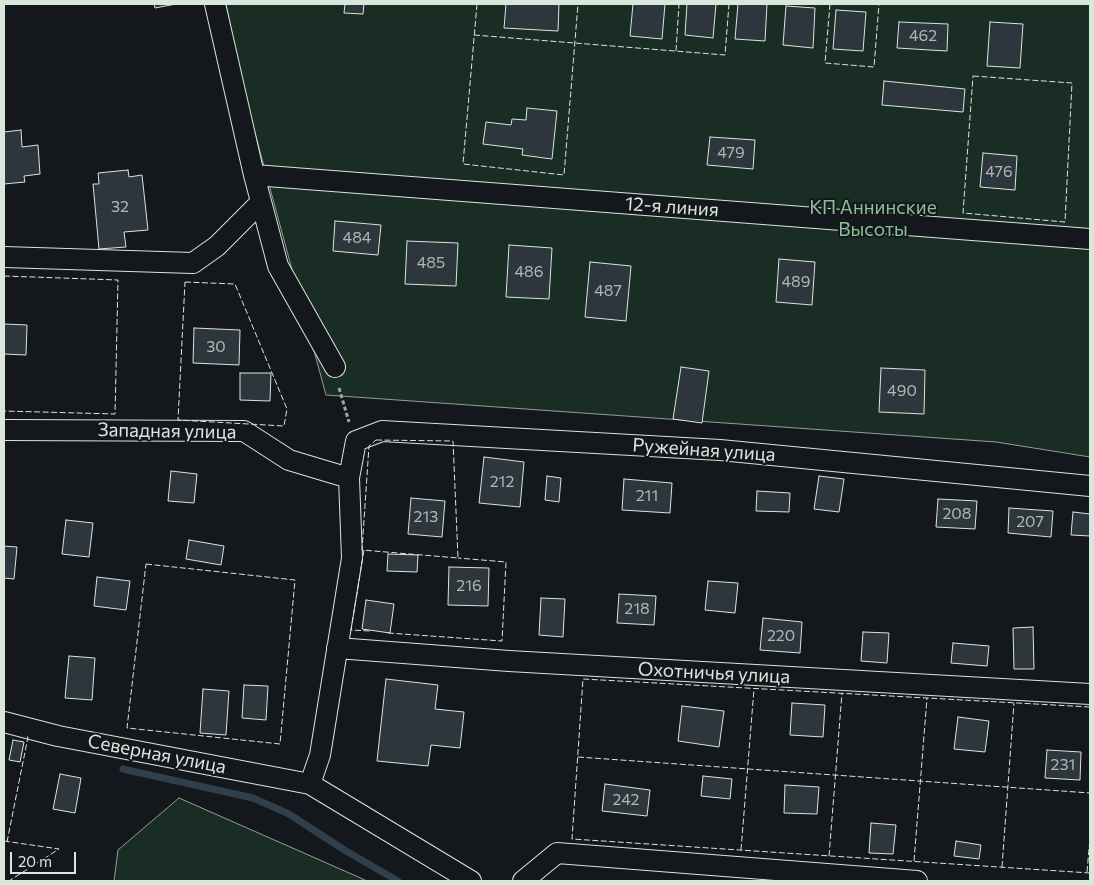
<!DOCTYPE html>
<meta charset="utf-8">
<style>
body{margin:0}
#map{position:relative;width:1094px;height:885px;overflow:hidden;background:#14181c;font-family:Commissioner,sans-serif}
canvas{display:block}
.frame{position:absolute;inset:0;border:5px solid #d8e6dc;pointer-events:none}
.scale{position:absolute;left:10px;top:852px;width:66px;height:22px;box-sizing:border-box;border:2px solid #d8e6dc;border-top:0;padding-left:6px;font-size:15px;line-height:18px;white-space:nowrap;color:#d8e6dc;-webkit-text-stroke:4px #14181c;paint-order:stroke}
</style>
<div id="map">
<canvas width="1094" height="885"></canvas>
<div class="frame"></div>
<div class="scale">20 m</div>
</div>
<script>
const ctx = document.querySelector('canvas').getContext('2d');
ctx.lineJoin = 'round';
function paint(path, color) { ctx.fillStyle = color; ctx.fill(path, 'evenodd'); }
const shape = rows => new Path2D(rows.map(r => 'M' + r).join(''));
function strokePath(path, color, width, dash) { ctx.strokeStyle = color; ctx.lineWidth = width; ctx.lineCap = dash ? 'butt' : 'round'; ctx.setLineDash(dash || []); ctx.stroke(path); }
function write(font, color, halo, rows, align = 'center') {
  ctx.font = font + ' Commissioner,sans-serif'; ctx.lineWidth = 4; ctx.setLineDash([]); ctx.textBaseline = 'middle'; ctx.strokeStyle = halo; ctx.fillStyle = color; for (const [text, x, y, turn = 0] of rows) {
    ctx.save(); ctx.translate(x, y); ctx.rotate((+turn || 0) * Math.PI / 180); ctx.textAlign = isNaN(turn) ? turn : align; if (halo) ctx.strokeText(text, 0, 0); ctx.fillText(text, 0, 0); ctx.restore();
  }
}
const green = shape([
 [226,4,1090,4,1090,457,996,442,326,395,242,85,226,4],
 [179,798,356,876,367,881,114,881,118,850,179,798]
]);
const stream = shape([
 [123,769,253,798,289,814,346,851,398,881]
]);
const building = shape([
 [154,4,176,4,155,8,154,4],
 [345,4,364,4,363,14,344,13,345,4],
 [506,4,559,4,558,31,504,28,506,4],
 [633,4,665,4,662,39,630,36,633,4],
 [687,4,716,4,713,38,685,35,687,4],
 [738,4,767,4,765,41,735,39,738,4],
 [786,6,815,8,813,48,783,45,786,6],
 [836,10,866,12,863,51,833,49,836,10],
 [899,22,948,24,947,51,897,48,899,22],
 [990,22,1023,24,1020,68,987,66,990,22],
 [884,81,965,89,963,112,882,105,884,81],
 [527,108,557,111,552,159,522,155,523,149,483,144,486,122,511,125,512,119,526,120,527,108],
 [21,130,22,147,38,145,40,174,24,176,25,182,4,184,4,132,21,130],
 [710,137,755,140,753,169,707,165,710,137],
 [983,153,1017,156,1015,190,980,187,983,153],
 [128,170,129,177,142,175,148,230,124,232,126,247,99,249,93,184,99,184,98,173,128,170],
 [335,221,381,225,378,255,333,251,335,221],
 [407,241,458,243,456,286,405,284,407,241],
 [509,245,552,248,549,299,506,297,509,245],
 [779,259,815,262,812,305,776,302,779,259],
 [590,262,631,266,626,321,585,317,590,262],
 [4,324,27,325,26,355,4,354,4,324],
 [194,328,240,330,239,365,193,363,194,328],
 [681,367,709,371,702,423,673,419,681,367],
 [881,368,925,370,924,414,879,412,881,368],
 [240,373,271,373,270,401,240,400,240,373],
 [484,457,524,462,520,507,479,503,484,457],
 [171,471,197,474,194,503,168,501,171,471],
 [547,476,561,478,559,502,545,500,547,476],
 [819,476,844,479,839,512,814,509,819,476],
 [624,479,672,483,670,513,622,510,624,479],
 [757,491,790,493,789,512,756,511,757,491],
 [411,498,445,501,442,537,408,534,411,498],
 [938,499,977,501,975,529,936,527,938,499],
 [1009,508,1053,511,1051,537,1008,533,1009,508],
 [1073,512,1090,514,1090,536,1071,535,1073,512],
 [66,520,93,523,89,557,62,554,66,520],
 [189,540,224,546,221,565,186,559,189,540],
 [4,546,17,547,14,579,4,578,4,546],
 [388,554,418,555,417,572,387,571,388,554],
 [449,567,489,568,488,606,448,605,449,567],
 [97,577,130,581,126,610,94,606,97,577],
 [708,581,738,583,735,613,705,610,708,581],
 [619,594,656,596,654,625,617,623,619,594],
 [541,598,565,599,563,637,539,635,541,598],
 [366,600,394,604,390,633,362,629,366,600],
 [763,618,802,622,800,653,760,650,763,618],
 [1033,627,1034,669,1014,669,1013,628,1033,627],
 [863,632,889,633,887,663,861,661,863,632],
 [953,643,989,646,987,666,951,663,953,643],
 [69,656,95,658,92,700,65,698,69,656],
 [386,679,438,685,435,709,464,712,460,748,431,745,428,766,377,761,386,679],
 [244,685,268,686,266,720,242,718,244,685],
 [203,689,229,691,226,735,200,733,203,689],
 [792,703,825,705,823,737,790,735,792,703],
 [682,706,724,711,719,747,678,741,682,706],
 [958,717,989,721,985,752,954,749,958,717],
 [13,740,24,742,20,762,9,760,13,740],
 [1047,750,1081,752,1080,780,1045,778,1047,750],
 [60,774,81,778,75,813,53,809,60,774],
 [703,776,732,779,730,799,701,796,703,776],
 [605,784,650,790,647,816,602,811,605,784],
 [785,785,819,787,817,814,784,813,785,785],
 [871,823,896,825,893,854,869,853,871,823],
 [956,841,981,845,979,859,954,856,956,841]
]);
const path = shape([
 [339,388,349,422]
]);
const street = shape([
 [215,4,254,175,278,266,335,367],
 [254,175,1090,239],
 [4,257,193,263,217,246,261,202],
 [4,430,244,431,289,460,349,478],
 [337,648,509,661,1090,694],
 [4,722,58,736,310,784,471,881],
 [310,784,320,755,352,558,349,478,356,441,382,431,720,450,1090,486],
 [523,881,557,853,917,881]
]);
const fence = shape([
 [477,4,463,164,564,175,578,4],
 [830,4,825,63,874,67,879,4],
 [474,35,725,55,729,4],
 [676,51,679,4],
 [973,76,1072,83,1065,222,963,213,973,76],
 [4,276,118,280,115,414,4,411],
 [185,282,235,284,287,409,284,426,178,420,185,282],
 [376,440,453,441,458,558,362,550,369,446,376,440],
 [364,550,351,630,370,631],
 [146,564,295,580,280,744,127,728,146,564],
 [388,633,502,641,506,562,458,558],
 [1090,707,583,679,572,839,1090,873],
 [578,757,1090,793],
 [4,841,59,849,9,881],
 [7,842,28,737,25,736],
 [741,850,754,689],
 [829,856,842,693],
 [914,861,927,698],
 [1002,867,1014,703],
 [1087,872,1090,838]
]);
const numberNames = [
 ["462",923,36],
 ["479",731,153],
 ["476",999,172],
 ["32",120,207],
 ["484",357,238],
 ["485",431,263],
 ["486",529,272],
 ["489",796,282],
 ["487",608,291],
 ["30",216,347],
 ["490",902,391],
 ["212",502,482],
 ["211",647,496],
 ["208",957,514],
 ["213",426,517],
 ["207",1030,522],
 ["216",469,586],
 ["218",637,609],
 ["220",781,636],
 ["231",1063,765],
 ["242",626,800]
];
const streetNames = [
 ["12-я линия",672,207,4],
 ["Западная улица",167,431,1],
 ["Ружейная улица",704,450,4],
 ["Охотничья улица",714,673,3],
 ["Северная улица",157,754,11]
];
const parkNames = [
 ["КП Аннинские",873,208],
 ["Высоты",873,230]
];
paint(green, '#1a2d24');
strokePath(green, '#939e99', 1);
strokePath(stream, '#2f3f4d', 7);
paint(building, '#2c363c');
strokePath(building, '#d8e6dc', 1);
strokePath(street, '#d8e6dc', 22);
strokePath(path, '#9da8a2', 3, [4, 2.5]);
strokePath(street, '#14181c', 20);
strokePath(fence, '#d8e6dc', 1, [6, 2.5]);
write('16px', '#adbab4', null, numberNames);
write('19px', '#d8e6dc', '#14181c', streetNames);
write('19px', '#8ac095', '#14181c', parkNames);
</script>
